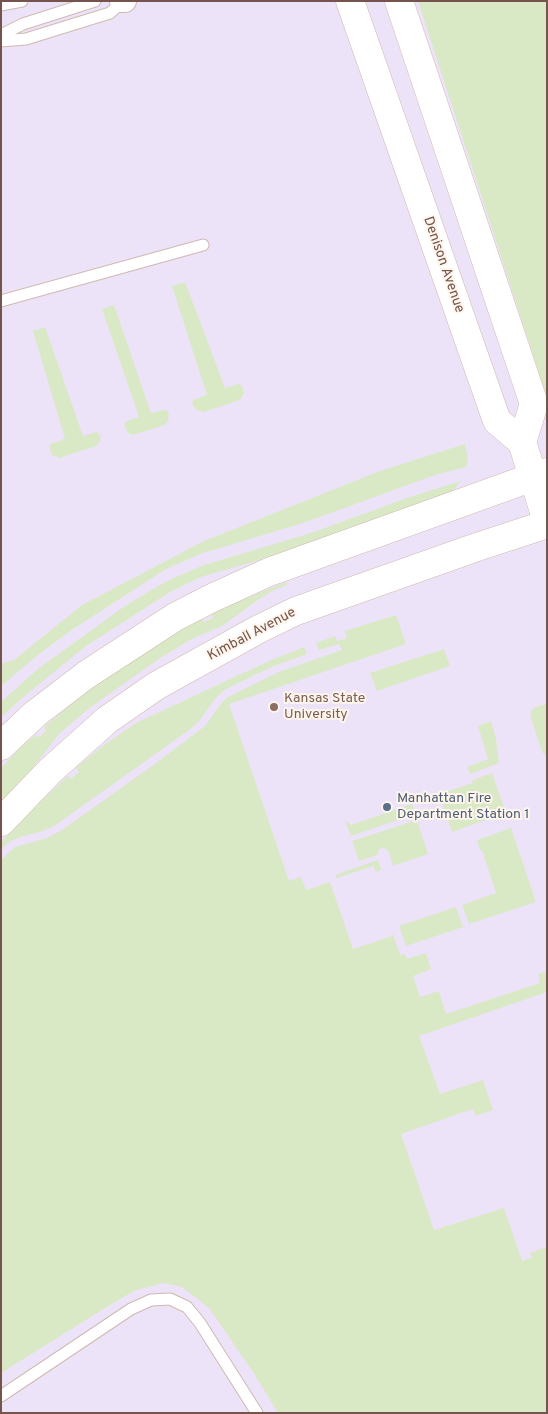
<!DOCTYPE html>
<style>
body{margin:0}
#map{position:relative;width:548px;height:1414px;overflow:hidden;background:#fbf0e6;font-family:Overpass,sans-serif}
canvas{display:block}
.frame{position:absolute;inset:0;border:2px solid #74544c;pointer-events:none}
</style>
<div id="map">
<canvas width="548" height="1414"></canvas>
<div class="frame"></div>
</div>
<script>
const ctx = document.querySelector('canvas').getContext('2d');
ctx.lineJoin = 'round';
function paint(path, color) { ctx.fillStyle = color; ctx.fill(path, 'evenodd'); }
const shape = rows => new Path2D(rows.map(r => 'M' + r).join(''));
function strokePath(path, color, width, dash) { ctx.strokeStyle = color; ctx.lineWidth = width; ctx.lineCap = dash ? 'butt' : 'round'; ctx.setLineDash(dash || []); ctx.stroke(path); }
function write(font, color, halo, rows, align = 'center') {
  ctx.font = font + ' Overpass,sans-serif'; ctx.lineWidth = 4; ctx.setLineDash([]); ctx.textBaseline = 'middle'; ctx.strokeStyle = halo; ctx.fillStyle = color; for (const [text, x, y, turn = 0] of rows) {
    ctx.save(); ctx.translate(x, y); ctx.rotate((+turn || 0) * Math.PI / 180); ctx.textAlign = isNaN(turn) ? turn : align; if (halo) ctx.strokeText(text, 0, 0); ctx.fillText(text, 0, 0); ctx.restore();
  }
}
const education = shape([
 [1,1,547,1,547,1413,1,1413]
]);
const green = shape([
 [418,1,547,1,547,403,539,380,539,373],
 [185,282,225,388,238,384,242,386,244,393,240,400,204,412,196,410,192,403,193,400,207,395,172,286],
 [114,305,151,413,164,410,167,410,169,415,168,421,165,425,133,435,128,433,124,425,127,421,139,417,102,309],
 [45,327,83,436,97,432,101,437,99,443,96,446,59,458,52,455,49,446,51,444,65,439,33,331],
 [465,444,468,459,466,467,435,475,306,522,200,554,166,569,73,629,39,654,1,686,1,664,14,660,82,605,204,541,380,471],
 [461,481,451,493,290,551,201,577,170,592,86,646,27,694,1,717,1,702,39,668,125,606,165,582,201,566,314,532,407,498],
 [286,582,287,585,272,591,258,600,222,626,192,639,160,658,88,709,59,734,27,775,1,803,1,768,25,743,36,735,38,738,46,731,44,727,92,687,172,635,202,619,204,622,213,618,212,614,223,608],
 [396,615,406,644,229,704,289,881,301,877,306,890,330,882,353,949,390,937,393,934,400,955,405,954,407,959,426,953,431,969,413,976,420,997,439,991,446,1014,540,983,538,974,544,972,547,974,547,989,544,993,419,1036,440,1094,483,1080,493,1110,476,1116,473,1109,401,1134,434,1230,504,1208,522,1261,532,1257,530,1253,547,1247,547,1413,278,1413,253,1372,209,1308,182,1287,163,1283,134,1291,110,1305,1,1373,1,860,15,847,47,838,62,830,155,764,205,726,224,700,230,696,279,672,342,650,339,644,319,650,316,643,335,636,337,641,347,638,345,631],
 [304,647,307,654,269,668,224,690,214,700,199,721,189,730,54,826,40,832,20,837,8,843,1,850,1,842,35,807,68,776,71,779,79,772,76,768,104,745,136,723,269,661],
 [444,649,450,666,377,691,370,673],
 [547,703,547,755,545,755,542,752,530,715,532,709],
 [491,721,496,739,499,763,470,774,467,767,488,759,478,726],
 [492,773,506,813,452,832,439,794,473,783,472,780],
 [412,804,415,814,351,836,345,821,351,825,354,824],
 [417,820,428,854,393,866,389,852,386,849,383,848,379,849,377,855,359,861,352,841],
 [511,828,536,902,469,924,462,905,496,893,482,850,480,850,477,840],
 [378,860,381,870,376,872,373,866,337,878,335,875],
 [456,907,463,927,406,946,399,926]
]);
const lane = shape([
 [1,5,22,1],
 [1,35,23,24,95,1],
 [1,41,26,39,110,13,122,2],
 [1,301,203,245],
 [1,1396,131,1309,151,1300,170,1299,187,1307,200,1323,257,1413]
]);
const street = shape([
 [121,1,125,1]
]);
const secondary = shape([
 [350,1,497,421,522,442,547,521],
 [399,1,534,404,522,442],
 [1,746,35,714,86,675,175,617,212,598,269,572,547,472],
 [1,822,50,771,107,720,156,686,259,629,296,611,477,547,547,524]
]);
const markers = [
 [274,707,5,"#8d6e63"],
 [387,807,5,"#5c6f8a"]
];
const streetNames = [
 ["Denison Avenue",443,265,71],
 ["Kimball Avenue",252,635,-28]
];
const educationNames = [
 ["Kansas State",284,699],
 ["University",284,715]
];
const serviceNames = [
 ["Manhattan Fire",397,799],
 ["Department Station 1",397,815]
];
paint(education, '#ede3f8');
paint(green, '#d9e9c5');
strokePath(lane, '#cfb9b0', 13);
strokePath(street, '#cfb9b0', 24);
strokePath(secondary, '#d2b8ad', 29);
strokePath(lane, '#fff', 11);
strokePath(street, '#fff', 22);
strokePath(secondary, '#fff', 28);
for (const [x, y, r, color] of markers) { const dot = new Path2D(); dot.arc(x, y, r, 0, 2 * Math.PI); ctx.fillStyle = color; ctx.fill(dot); strokePath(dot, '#fef5ed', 2); }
write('14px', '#74544c', '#fef5ed', streetNames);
write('14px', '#785e54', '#fef5ed', educationNames, 'left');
write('14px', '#4e5e75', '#fef5ed', serviceNames, 'left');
</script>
